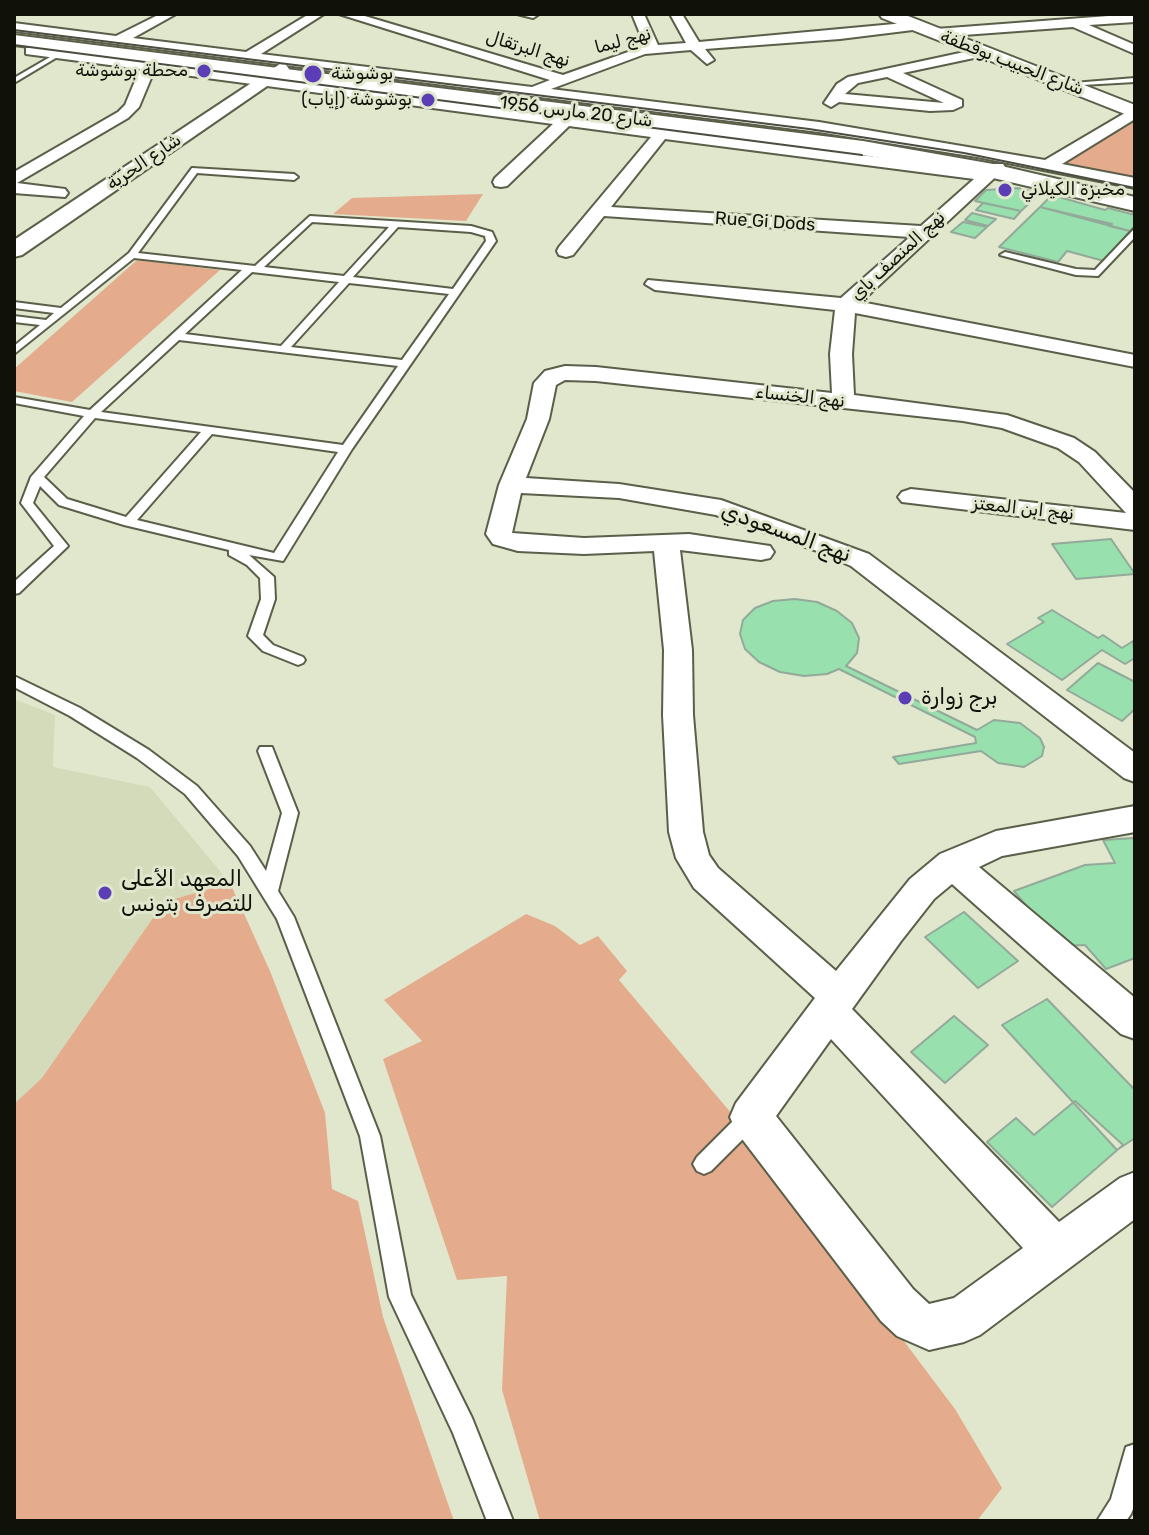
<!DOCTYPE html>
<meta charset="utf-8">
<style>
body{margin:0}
#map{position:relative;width:1149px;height:1535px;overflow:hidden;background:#e0e7cd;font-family:Rubik,sans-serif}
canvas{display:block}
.frame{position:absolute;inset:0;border:16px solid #101209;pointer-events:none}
</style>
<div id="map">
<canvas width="1149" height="1535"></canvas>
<div class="frame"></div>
</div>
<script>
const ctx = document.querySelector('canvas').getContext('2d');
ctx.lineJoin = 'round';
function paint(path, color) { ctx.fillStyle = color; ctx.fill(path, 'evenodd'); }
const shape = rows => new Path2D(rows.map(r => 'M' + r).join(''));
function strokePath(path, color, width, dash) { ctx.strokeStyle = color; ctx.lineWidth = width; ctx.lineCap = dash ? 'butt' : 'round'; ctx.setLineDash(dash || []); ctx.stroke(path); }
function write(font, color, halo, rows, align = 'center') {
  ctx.font = font + ' Rubik,"Noto Naskh Arabic",sans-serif'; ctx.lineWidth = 6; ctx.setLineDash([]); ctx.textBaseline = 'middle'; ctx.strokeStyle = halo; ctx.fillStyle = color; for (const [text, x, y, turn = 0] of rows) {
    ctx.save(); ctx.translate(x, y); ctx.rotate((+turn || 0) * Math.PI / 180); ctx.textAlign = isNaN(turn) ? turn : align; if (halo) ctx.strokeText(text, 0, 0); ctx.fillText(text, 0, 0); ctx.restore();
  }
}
const built = shape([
 [14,699,55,715,53,767,150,787,230,883,164,902,42,1078,14,1104]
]);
const green = shape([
 [1130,120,1135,122,1135,181,1055,161],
 [483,194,466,221,333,214,352,198],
 [137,260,220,270,72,402,14,391,14,369],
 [230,883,270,971,325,1113,332,1189,358,1201,383,1317,454,1521,14,1521,14,1104,42,1078,164,902],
 [526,914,555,926,580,945,598,936,627,971,619,980,742,1126,955,1409,1002,1488,977,1521,540,1521,502,1390,507,1276,457,1280,383,1059,422,1041,384,1000]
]);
const building = shape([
 [1017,188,1040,193,1021,211,975,201,986,190,1017,188],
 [1052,195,1105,210,1108,208,1135,215,1135,226,1130,231,1040,207,1052,195],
 [983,203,1021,211,1014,219,976,210,983,203],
 [1040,207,1112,224,1109,226,1130,231,1104,261,1067,251,1058,262,999,247,1040,207],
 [972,213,996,219,988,226,965,220,972,213],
 [963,222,987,227,975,238,951,232,963,222],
 [1111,539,1135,574,1076,579,1052,544,1111,539],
 [795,599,817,602,837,611,852,623,859,638,857,653,846,666,977,730,994,720,1020,723,1040,738,1044,747,1042,756,1024,767,998,763,981,751,899,764,893,757,976,743,975,737,839,669,827,674,804,676,780,672,759,662,745,649,740,634,743,620,755,608,773,601,795,599],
 [1052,610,1098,638,1103,635,1122,648,1133,641,1135,658,1125,664,1102,650,1062,680,1007,644,1044,622,1038,618,1052,610],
 [1098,663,1135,682,1135,709,1122,721,1067,690,1098,663],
 [1134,838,1135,958,1106,969,1085,945,1060,946,1014,891,1085,865,1115,863,1103,840,1134,838],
 [964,912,1018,961,978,988,925,937,964,912],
 [1047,999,1135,1090,1135,1138,1117,1150,1002,1025,1047,999],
 [954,1016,988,1045,945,1083,911,1052,954,1016],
 [1075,1101,1123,1145,1052,1207,987,1142,1016,1118,1034,1135,1075,1101]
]);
const service = shape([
 [57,53,59,56,14,83,14,78,57,53],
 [1135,78,1135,82,1065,86,1061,84,1135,78],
 [192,168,294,174,298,177,294,180,197,173,138,253,255,266,310,216,471,226,492,232,496,241,352,449,283,561,249,555,274,577,275,599,263,635,273,645,303,657,305,660,303,663,298,665,263,651,248,636,261,599,260,578,247,565,229,555,229,550,124,525,59,505,40,486,33,503,68,546,19,593,14,594,14,582,54,546,21,503,31,477,84,416,14,403,14,397,90,410,242,270,134,258,14,354,14,346,40,325,14,322,14,316,46,320,54,313,14,308,14,302,61,308,129,253,192,168],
 [312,222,389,227,344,276,264,267,312,222],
 [398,227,471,232,485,236,486,241,453,289,353,277,398,227],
 [252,272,339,282,281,346,185,334,252,272],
 [349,283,449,294,402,360,291,347,349,283],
 [179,340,398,366,343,445,101,412,179,340],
 [95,418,201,432,126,517,67,499,44,477,95,418],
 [212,434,338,452,274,553,137,520,212,434],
 [1135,228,1135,237,1098,276,1076,275,1000,255,1005,252,1076,269,1095,270,1135,228],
 [14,676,80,708,149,750,197,786,250,846,266,871,282,813,258,751,260,747,272,747,298,813,278,891,294,917,380,1136,411,1295,472,1418,513,1521,487,1521,453,1433,389,1297,360,1136,277,919,238,856,185,794,137,758,70,716,14,687,14,676],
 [751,1107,758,1110,761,1117,758,1124,711,1171,704,1174,697,1171,693,1164,697,1157,744,1110,751,1107],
 [1135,1444,1135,1504,1131,1514,1126,1521,1097,1521,1111,1499,1126,1447,1135,1444]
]);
const minor = shape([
 [160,14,176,14,133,38,246,52,309,14,324,14,261,54,532,87,550,80,339,14,358,14,563,75,645,46,632,14,644,14,658,45,686,43,670,14,682,14,699,42,916,22,922,26,921,29,840,39,705,49,714,60,707,64,691,50,645,54,551,89,819,122,1045,160,1135,107,1135,119,1062,164,1135,178,1135,188,977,157,819,132,14,31,14,23,116,36,160,14],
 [517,14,539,14,533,18,517,14],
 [1135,14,1135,22,1089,25,1135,45,1135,54,1073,27,936,37,929,33,936,29,1135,14],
 [31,47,983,171,991,164,1003,164,1005,167,1003,170,861,302,1135,355,1135,367,855,313,852,354,854,395,1007,415,1074,438,1095,452,1135,493,1135,530,902,502,898,497,902,492,911,489,1126,513,1079,462,1058,448,1002,428,963,421,596,381,565,380,556,385,549,419,526,478,619,484,721,500,869,554,1135,753,1135,782,1124,778,851,566,817,551,716,515,619,498,521,493,512,533,584,538,689,534,770,546,774,552,770,558,761,560,680,550,692,650,693,715,703,832,709,855,718,868,836,971,910,879,940,854,996,831,1135,806,1135,832,1002,856,979,867,1135,998,1135,1039,1121,1034,952,884,934,899,901,941,852,1009,1059,1222,1120,1178,1135,1172,1135,1219,980,1335,964,1342,929,1350,897,1336,881,1321,736,1131,730,1117,736,1103,815,998,694,888,676,858,669,832,663,715,664,650,654,551,584,554,518,551,493,544,486,534,499,485,527,419,534,383,545,371,565,366,596,367,832,393,830,354,835,310,655,290,645,284,648,280,841,298,910,237,604,216,573,255,566,257,559,255,557,251,559,247,651,137,569,126,507,186,501,187,495,186,493,182,495,178,553,124,154,71,139,107,128,118,17,183,65,189,68,193,65,197,14,193,14,172,118,112,125,105,140,69,26,54,26,48,31,47],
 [665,139,974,179,921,226,611,207,665,139],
 [831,1039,1023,1248,954,1298,929,1304,913,1289,776,1116,831,1039],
 [983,48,990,52,988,55,903,73,962,100,962,106,953,110,930,111,839,102,831,107,824,103,837,84,848,77,983,48],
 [887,77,944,103,845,94,858,83,887,77]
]);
const tertiary = shape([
 [280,64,286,65,289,69,286,73,22,255,14,257,14,240,280,64]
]);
const secondary = shape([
 [879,14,903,14,1135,105,1135,118,882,18,879,14],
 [14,35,863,141,993,164,1135,197,1135,211,993,178,863,155,14,45,14,35]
]);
const tram = shape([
 [14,30,809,129,964,153,1135,188],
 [14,45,862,155]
]);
const markers = [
 [204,71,8,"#5b3db5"],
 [313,74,10,"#5b3db5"],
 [428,100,8,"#5b3db5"],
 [1005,190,8,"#5b3db5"],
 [905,698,8,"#5b3db5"],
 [105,893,8,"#5b3db5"]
];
const farStreetnames = [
 ["نهج ليما",623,41,-15],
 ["نهج البرتقال",528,49,17],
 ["شارع الحبيب بوقطفة",1012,63,21],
 ["شارع 20 مارس 1956",576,112,7],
 ["شارع الحرّيّة",144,162,-34],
 ["Rue Gi Dods",765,222,4],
 ["نهج المنصف باي",898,256,-43],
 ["نهج الخنساء",800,397,6],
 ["نهج ابن المعتز",1023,509,6]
];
const farPoinames = [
 ["محطة بوشوشة",188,71],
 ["بوشوشة",331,74,"left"],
 ["بوشوشة (إياب)",412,100],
 ["مخبزة الكيلاني",1021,190,"left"]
];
const streetNames = [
 ["نهج المسعودي",786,533,20]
];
const poiNames = [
 ["برج زوارة",921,698],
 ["المعهد الأعلى",121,880],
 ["للتصرف بتونس",121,905]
];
paint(built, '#d3dbba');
paint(green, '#e4ac8d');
paint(building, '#98e0ad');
strokePath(building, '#93a999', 2);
strokePath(service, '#5a5f49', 4);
strokePath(minor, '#5a5f49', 4);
strokePath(tertiary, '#5a5f49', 4);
strokePath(secondary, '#5a5f49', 4);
paint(service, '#fff');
paint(minor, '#fff');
paint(tertiary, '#fff');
paint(secondary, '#fff');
strokePath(tram, '#4a4d3f', 2);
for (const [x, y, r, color] of markers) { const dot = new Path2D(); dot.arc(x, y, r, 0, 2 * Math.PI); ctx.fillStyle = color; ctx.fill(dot); strokePath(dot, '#e0e7cd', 3); }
write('18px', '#101209', '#e0e7cd', farStreetnames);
write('18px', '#101209', '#e0e7cd', farPoinames, 'right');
write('22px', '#101209', '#e0e7cd', streetNames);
write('22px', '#101209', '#e0e7cd', poiNames, 'left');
</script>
